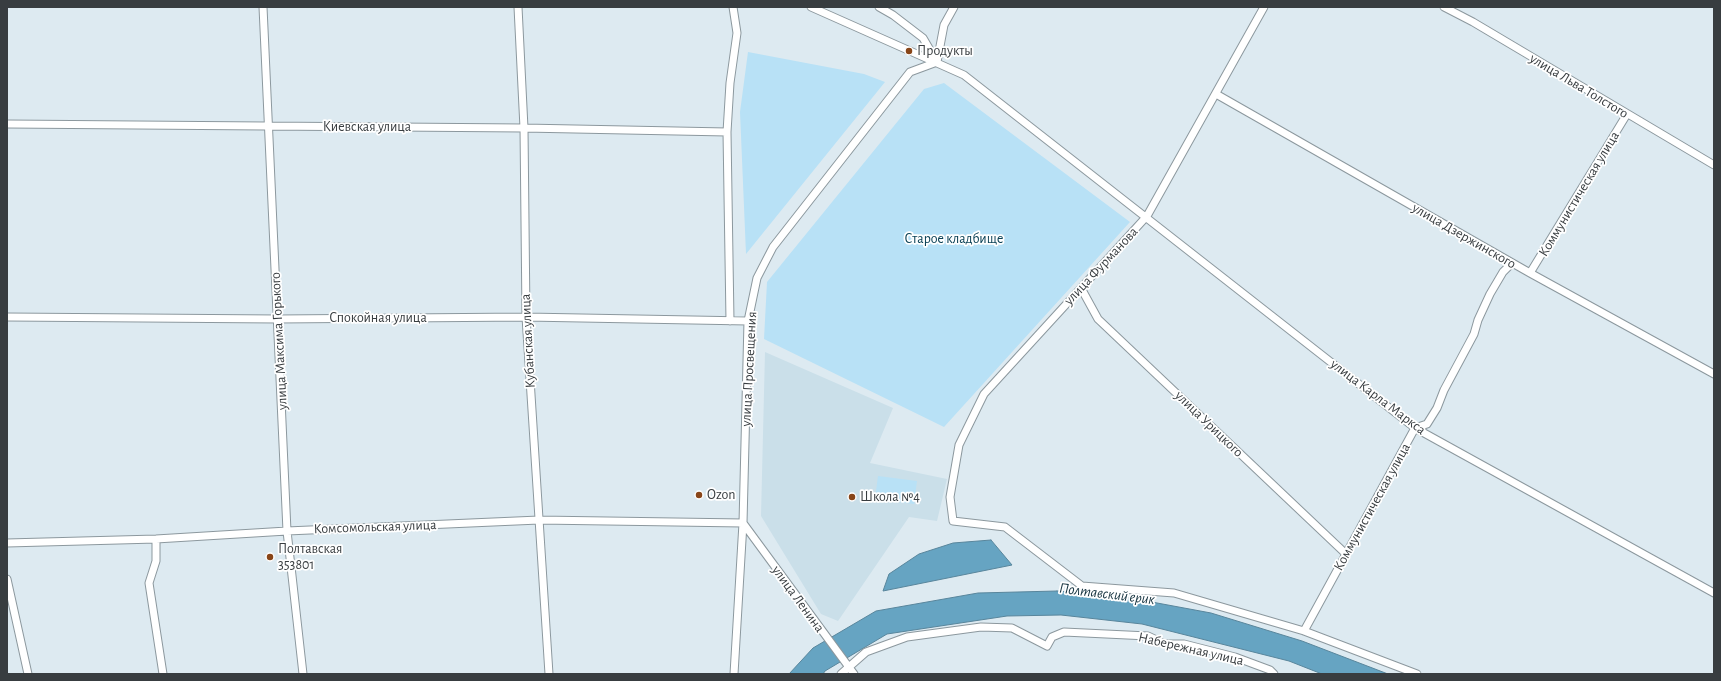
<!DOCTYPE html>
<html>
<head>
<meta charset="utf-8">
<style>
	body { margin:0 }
	#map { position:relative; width:1721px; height:681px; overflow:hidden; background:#ddeaf1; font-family:"Alegreya Sans",sans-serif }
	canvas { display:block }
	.frame { position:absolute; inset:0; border:8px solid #383d40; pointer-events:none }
</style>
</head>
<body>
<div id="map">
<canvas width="1721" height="681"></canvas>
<div class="frame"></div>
</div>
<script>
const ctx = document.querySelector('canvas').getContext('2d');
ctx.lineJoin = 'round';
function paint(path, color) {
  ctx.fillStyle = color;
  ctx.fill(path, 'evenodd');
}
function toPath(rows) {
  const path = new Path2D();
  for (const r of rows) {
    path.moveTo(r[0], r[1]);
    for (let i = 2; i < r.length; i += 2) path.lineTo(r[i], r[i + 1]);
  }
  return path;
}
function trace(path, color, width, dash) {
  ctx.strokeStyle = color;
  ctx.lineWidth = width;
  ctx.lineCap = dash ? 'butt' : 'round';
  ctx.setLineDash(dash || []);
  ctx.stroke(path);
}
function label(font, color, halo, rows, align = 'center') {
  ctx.font = font + ' "Alegreya Sans",sans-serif';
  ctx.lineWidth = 3.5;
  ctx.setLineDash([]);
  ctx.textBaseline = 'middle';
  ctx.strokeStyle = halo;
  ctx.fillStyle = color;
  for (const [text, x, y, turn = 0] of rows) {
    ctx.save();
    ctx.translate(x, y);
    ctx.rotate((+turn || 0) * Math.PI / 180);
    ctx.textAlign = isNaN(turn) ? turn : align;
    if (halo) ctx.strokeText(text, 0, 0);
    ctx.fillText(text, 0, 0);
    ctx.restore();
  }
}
paint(toPath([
	[765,352,893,408,870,463,947,479,937,521,909,517,838,621,821,614,761,516]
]), '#cadfe9');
paint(toPath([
	[748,52,864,74,885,82,746,254,740,112],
	[944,83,1130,222,944,427,764,339,767,282,924,89],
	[878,476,917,481,914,504,875,499]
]), '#b8e1f6');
const water = toPath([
	[991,540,1012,565,883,591,889,574,919,554,953,543,991,540],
	[1057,591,1114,595,1211,613,1302,641,1388,674,1322,674,1289,661,1142,624,1061,615,1007,616,887,634,825,671,823,674,789,674,813,648,876,611,978,593,1057,591]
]);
paint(water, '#66a4c2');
trace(water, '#58859b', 1);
const street = toPath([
	[263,7,287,531,303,674],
	[518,7,524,128,526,317,549,674],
	[811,7,964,75,1415,428,1714,593],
	[879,7,893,15,923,38,937,62],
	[1264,7,1147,216,984,394,959,445,950,497,953,521,1005,527,1082,586,1174,593,1304,631,1417,674],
	[1444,7,1473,22,1714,165],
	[937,62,944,25,954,7],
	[1216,94,1530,273,1714,374],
	[7,124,524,128,727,132],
	[1530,273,1627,114],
	[1081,288,1098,319,1346,554],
	[7,317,278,319,526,317,748,321],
	[730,321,727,132,730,83,737,33,733,7],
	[156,539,156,561,149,583,163,674],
	[7,543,156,539,287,531,539,520,743,523,854,674],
	[7,579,28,674],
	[1304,631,1415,428,1427,424,1437,408,1444,390,1474,334,1478,320,1490,294,1503,272,1512,263],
	[734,674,743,523,748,321,757,278,773,247,910,72,937,62],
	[841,674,866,652,907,637,981,627,1012,628,1047,646,1052,637,1064,632,1148,636,1165,644,1184,644,1235,657,1270,670,1274,674]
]);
trace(street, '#8c989e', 9);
trace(street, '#fff', 7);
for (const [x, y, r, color] of [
	[909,51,4,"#884518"],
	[699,495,4,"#884518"],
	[852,497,4,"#884518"],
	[270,557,4,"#884518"]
]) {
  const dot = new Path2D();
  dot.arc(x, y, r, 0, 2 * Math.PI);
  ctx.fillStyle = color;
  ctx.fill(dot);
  trace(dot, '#fff', 1.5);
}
label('14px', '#383d40', '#fff', [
	["Продукты",917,51],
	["Ozon",707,495],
	["Школа №4",860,497],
	["Полтавская",278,549],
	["353801",278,565]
], 'left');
label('14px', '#383d40', '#fff', [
	["улица Льва Толстого",1579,86,31],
	["Киевская улица",367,127],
	["Коммунистическая улица",1579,194,-59],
	["улица Дзержинского",1464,236,30],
	["улица Фурманова",1101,266,-47],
	["Спокойная улица",378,318],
	["улица Максима Горького",279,341,-93],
	["Кубанская улица",528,341,-93],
	["улица Просвещения",749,369,-87],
	["улица Карла Маркса",1378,397,37],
	["улица Урицкого",1209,424,44],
	["Коммунистическая улица",1372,507,-61],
	["Комсомольская улица",375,527,-2],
	["улица Ленина",798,599,54],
	["Набережная улица",1191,649,13]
]);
label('14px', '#094055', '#fff', [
	["Старое кладбище",954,239]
]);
label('italic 15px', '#13313e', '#fff', [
	["Полтавский ерик",1107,594,7]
]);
</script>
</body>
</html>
